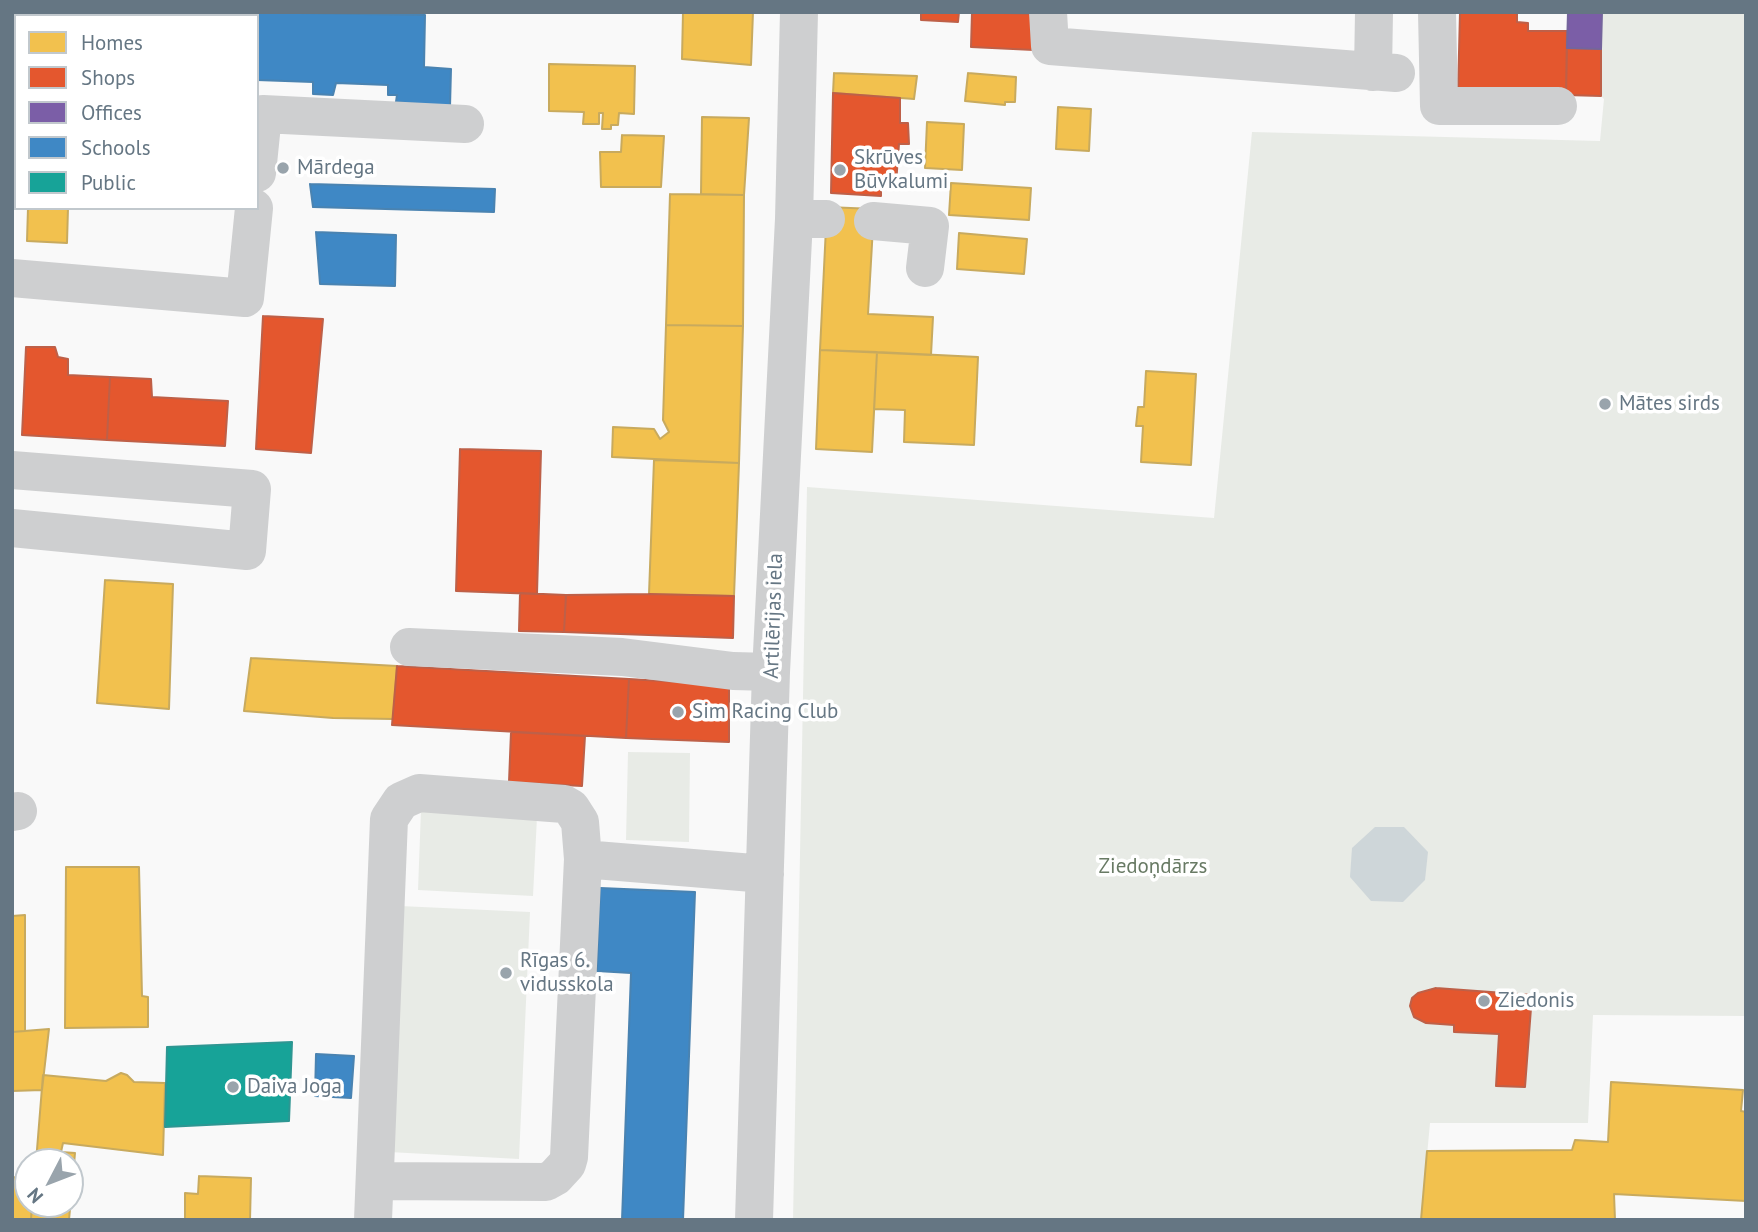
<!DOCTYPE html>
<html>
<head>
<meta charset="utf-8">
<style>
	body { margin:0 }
	#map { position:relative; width:1758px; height:1232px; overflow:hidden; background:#f9f9f9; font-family:"PT Sans",sans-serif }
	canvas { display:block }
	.frame { position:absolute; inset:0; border:14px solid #657683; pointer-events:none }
	.legend { position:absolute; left:14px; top:14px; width:245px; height:196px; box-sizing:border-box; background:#fff; border:2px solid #c1c8cd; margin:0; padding:9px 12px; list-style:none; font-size:21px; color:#657683 }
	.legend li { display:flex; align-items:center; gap:14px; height:35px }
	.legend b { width:35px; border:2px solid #c1c8cd }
	.north { position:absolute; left:14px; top:1148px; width:70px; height:70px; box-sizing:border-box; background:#fff; border:2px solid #c1c8cd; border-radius:50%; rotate:228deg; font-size:19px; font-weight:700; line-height:28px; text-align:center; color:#657683 }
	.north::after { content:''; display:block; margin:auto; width:24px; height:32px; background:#99a4ac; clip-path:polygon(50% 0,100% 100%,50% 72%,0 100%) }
</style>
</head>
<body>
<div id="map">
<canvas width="1758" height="1232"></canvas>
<div class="frame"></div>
<ul class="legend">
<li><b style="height:19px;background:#f2c14e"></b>Homes</li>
<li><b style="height:19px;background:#e4572e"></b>Shops</li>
<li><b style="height:19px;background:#7b5ea7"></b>Offices</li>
<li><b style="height:19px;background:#3f88c5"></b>Schools</li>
<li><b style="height:19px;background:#17a398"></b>Public</li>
</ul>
<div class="north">N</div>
</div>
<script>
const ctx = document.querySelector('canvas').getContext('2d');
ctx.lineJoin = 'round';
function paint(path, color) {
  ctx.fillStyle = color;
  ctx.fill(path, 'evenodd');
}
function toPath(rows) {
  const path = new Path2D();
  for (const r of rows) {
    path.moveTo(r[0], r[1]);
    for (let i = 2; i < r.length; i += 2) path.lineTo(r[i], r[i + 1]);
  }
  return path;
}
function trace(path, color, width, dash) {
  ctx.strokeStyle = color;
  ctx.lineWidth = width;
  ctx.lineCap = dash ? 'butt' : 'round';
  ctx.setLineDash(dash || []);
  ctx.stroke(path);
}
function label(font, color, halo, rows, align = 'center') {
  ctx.font = font + ' "PT Sans",sans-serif';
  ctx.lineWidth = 7;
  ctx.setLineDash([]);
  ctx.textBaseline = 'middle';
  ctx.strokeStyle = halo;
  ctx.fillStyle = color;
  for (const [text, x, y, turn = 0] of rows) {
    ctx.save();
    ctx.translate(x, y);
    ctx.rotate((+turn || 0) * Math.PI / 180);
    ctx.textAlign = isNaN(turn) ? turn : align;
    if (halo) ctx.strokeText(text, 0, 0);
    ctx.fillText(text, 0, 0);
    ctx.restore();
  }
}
paint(toPath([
	[1602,12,1746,12,1746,1016,1593,1015,1588,1123,1430,1123,1421,1220,793,1220,807,487,1214,518,1252,132,1600,141,1604,99,1601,96],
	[628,752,690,753,689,842,626,840],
	[421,810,537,817,533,896,418,890],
	[400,906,530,912,519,1159,389,1152]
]), '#e8ebe6');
paint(toPath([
	[1375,827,1404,827,1428,852,1425,880,1403,902,1371,901,1350,877,1352,848]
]), '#ced6d9');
const homes = toPath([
	[683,12,753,12,751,65,682,59,683,12],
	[549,64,635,66,634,114,619,113,618,125,611,125,611,129,602,129,603,113,599,113,599,124,583,124,584,112,549,111,549,64],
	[834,73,917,76,914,99,833,93,834,73],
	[968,73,1016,77,1015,102,1005,102,1005,105,965,101,968,73],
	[1058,107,1091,109,1089,151,1056,149,1058,107],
	[702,117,749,118,744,195,701,194,702,117],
	[927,122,964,124,962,170,925,168,927,122],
	[622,135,664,136,661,187,601,187,600,152,621,152,622,135],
	[951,183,1031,188,1029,220,949,215,951,183],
	[670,194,744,195,743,326,666,325,670,194],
	[827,207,874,209,868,314,933,317,931,355,820,350,827,207],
	[28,208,68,208,67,243,27,241,28,208],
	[959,233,1027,239,1024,274,957,269,959,233],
	[666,325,743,326,739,463,612,457,613,427,654,429,660,439,669,432,663,420,666,325],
	[820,350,877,352,872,452,816,449,820,350],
	[877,352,978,357,974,445,904,442,905,410,874,409,877,352],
	[1146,371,1196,374,1191,465,1141,462,1143,426,1136,426,1138,407,1144,407,1146,371],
	[654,460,739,463,734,596,649,594,654,460],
	[105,580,173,584,169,709,97,703,105,580],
	[251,658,397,666,393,719,333,718,244,711,251,658],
	[66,867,139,867,142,996,148,997,148,1027,65,1028,66,867],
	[25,915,25,1031,12,1032,12,916,25,915],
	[49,1029,42,1090,12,1091,12,1032,49,1029],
	[121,1073,127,1075,134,1082,165,1083,163,1155,63,1143,61,1152,75,1153,69,1220,31,1220,32,1204,70,1204,70,1162,36,1162,43,1075,106,1081,121,1073],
	[1611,1082,1743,1090,1741,1111,1746,1112,1746,1201,1614,1194,1615,1220,1421,1220,1427,1151,1572,1150,1575,1140,1608,1142,1611,1082],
	[199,1176,251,1178,250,1220,185,1220,185,1193,198,1194,199,1176],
	[12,1177,28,1179,28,1204,32,1204,31,1220,12,1220,12,1177]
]);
paint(homes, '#f2c14e');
trace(homes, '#c8aa5e', 2);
const shops = toPath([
	[921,12,959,12,958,22,921,20,921,12],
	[972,12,1035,14,1034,50,971,47,972,12],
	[1460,12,1517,12,1517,22,1528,23,1528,31,1567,31,1566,95,1458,93,1460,12],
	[1567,48,1601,49,1601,96,1566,95,1567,48],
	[833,93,900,98,900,123,908,123,909,144,899,144,896,184,881,185,881,196,831,193,833,93],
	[263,316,323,319,311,453,256,449,263,316],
	[26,347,55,347,58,357,68,359,68,375,110,377,107,440,22,435,26,347],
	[110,377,151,379,152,397,228,401,225,446,107,440,110,377],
	[460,449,541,451,537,594,456,591,460,449],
	[520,593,566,595,564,632,519,631,520,593],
	[649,594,734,596,733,638,564,632,566,595,649,594],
	[397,666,629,679,626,738,392,725,397,666],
	[629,679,729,685,729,742,626,738,629,679],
	[511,732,585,736,582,786,509,782,511,732],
	[1436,988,1532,995,1525,1087,1496,1086,1499,1034,1454,1032,1454,1025,1426,1023,1414,1017,1410,1006,1412,998,1418,993,1436,988]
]);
paint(shops, '#e4572e');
trace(shops, '#be6048', 2);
const offices = toPath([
	[1568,12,1602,12,1601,49,1567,48,1568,12]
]);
paint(offices, '#7b5ea7');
trace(offices, '#74659c', 2);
const schools = toPath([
	[237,12,425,15,424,67,451,69,450,107,396,102,397,95,388,95,388,85,336,83,333,95,313,94,313,82,257,80,257,16,237,16,237,12],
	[310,184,495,189,494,212,313,207,310,184],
	[316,232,396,235,395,286,320,284,316,232],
	[600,888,695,892,683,1220,622,1220,631,973,597,971,600,888],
	[316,1054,354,1056,351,1098,315,1096,316,1054]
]);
paint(schools, '#3f88c5');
trace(schools, '#4a83b1', 2);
const public = toPath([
	[292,1042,289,1121,165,1127,167,1047,292,1042]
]);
paint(public, '#17a398');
trace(public, '#2e9692', 2);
trace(toPath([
	[1048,12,1050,46,1396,73],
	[1437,12,1439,106,1558,106],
	[1373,72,1374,12],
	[257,173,263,114,465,124],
	[794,219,826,219],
	[873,221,930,226,925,268],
	[12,278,245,298,254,208],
	[12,470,252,489,247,551,12,528],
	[409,647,622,657,733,671,771,672],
	[12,812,18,811],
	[583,859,765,874],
	[373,1220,389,819,401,801,419,793,564,804,571,808,580,822,583,859,569,1157,567,1164,555,1177,546,1182,375,1181],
	[754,1220,771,672,794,219,799,12]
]), '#cecfd0', 38);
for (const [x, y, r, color] of [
	[283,168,7,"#99a4ac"],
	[840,170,7,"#99a4ac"],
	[1605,404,7,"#99a4ac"],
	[678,712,7,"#99a4ac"],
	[506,973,7,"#99a4ac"],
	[1484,1001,7,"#99a4ac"],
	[233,1087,7,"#99a4ac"]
]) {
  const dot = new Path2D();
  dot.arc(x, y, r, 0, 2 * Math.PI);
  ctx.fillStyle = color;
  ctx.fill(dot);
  trace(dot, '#fff', 2.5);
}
label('21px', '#657683', '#fff', [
	["Skrūves",854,158],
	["Būvkalumi",854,182],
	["Mārdega",297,168],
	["Mātes sirds",1619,404],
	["Sim Racing Club",692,712],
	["Rīgas 6.",520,961],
	["vidusskola",520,985],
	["Ziedonis",1498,1001],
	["Daiva Joga",247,1087]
], 'left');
label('21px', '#657683', '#fff', [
	["Artilērijas iela",774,616,-88]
]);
label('21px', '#687a64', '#fff', [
	["Ziedoņdārzs",1153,867]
]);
</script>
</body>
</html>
